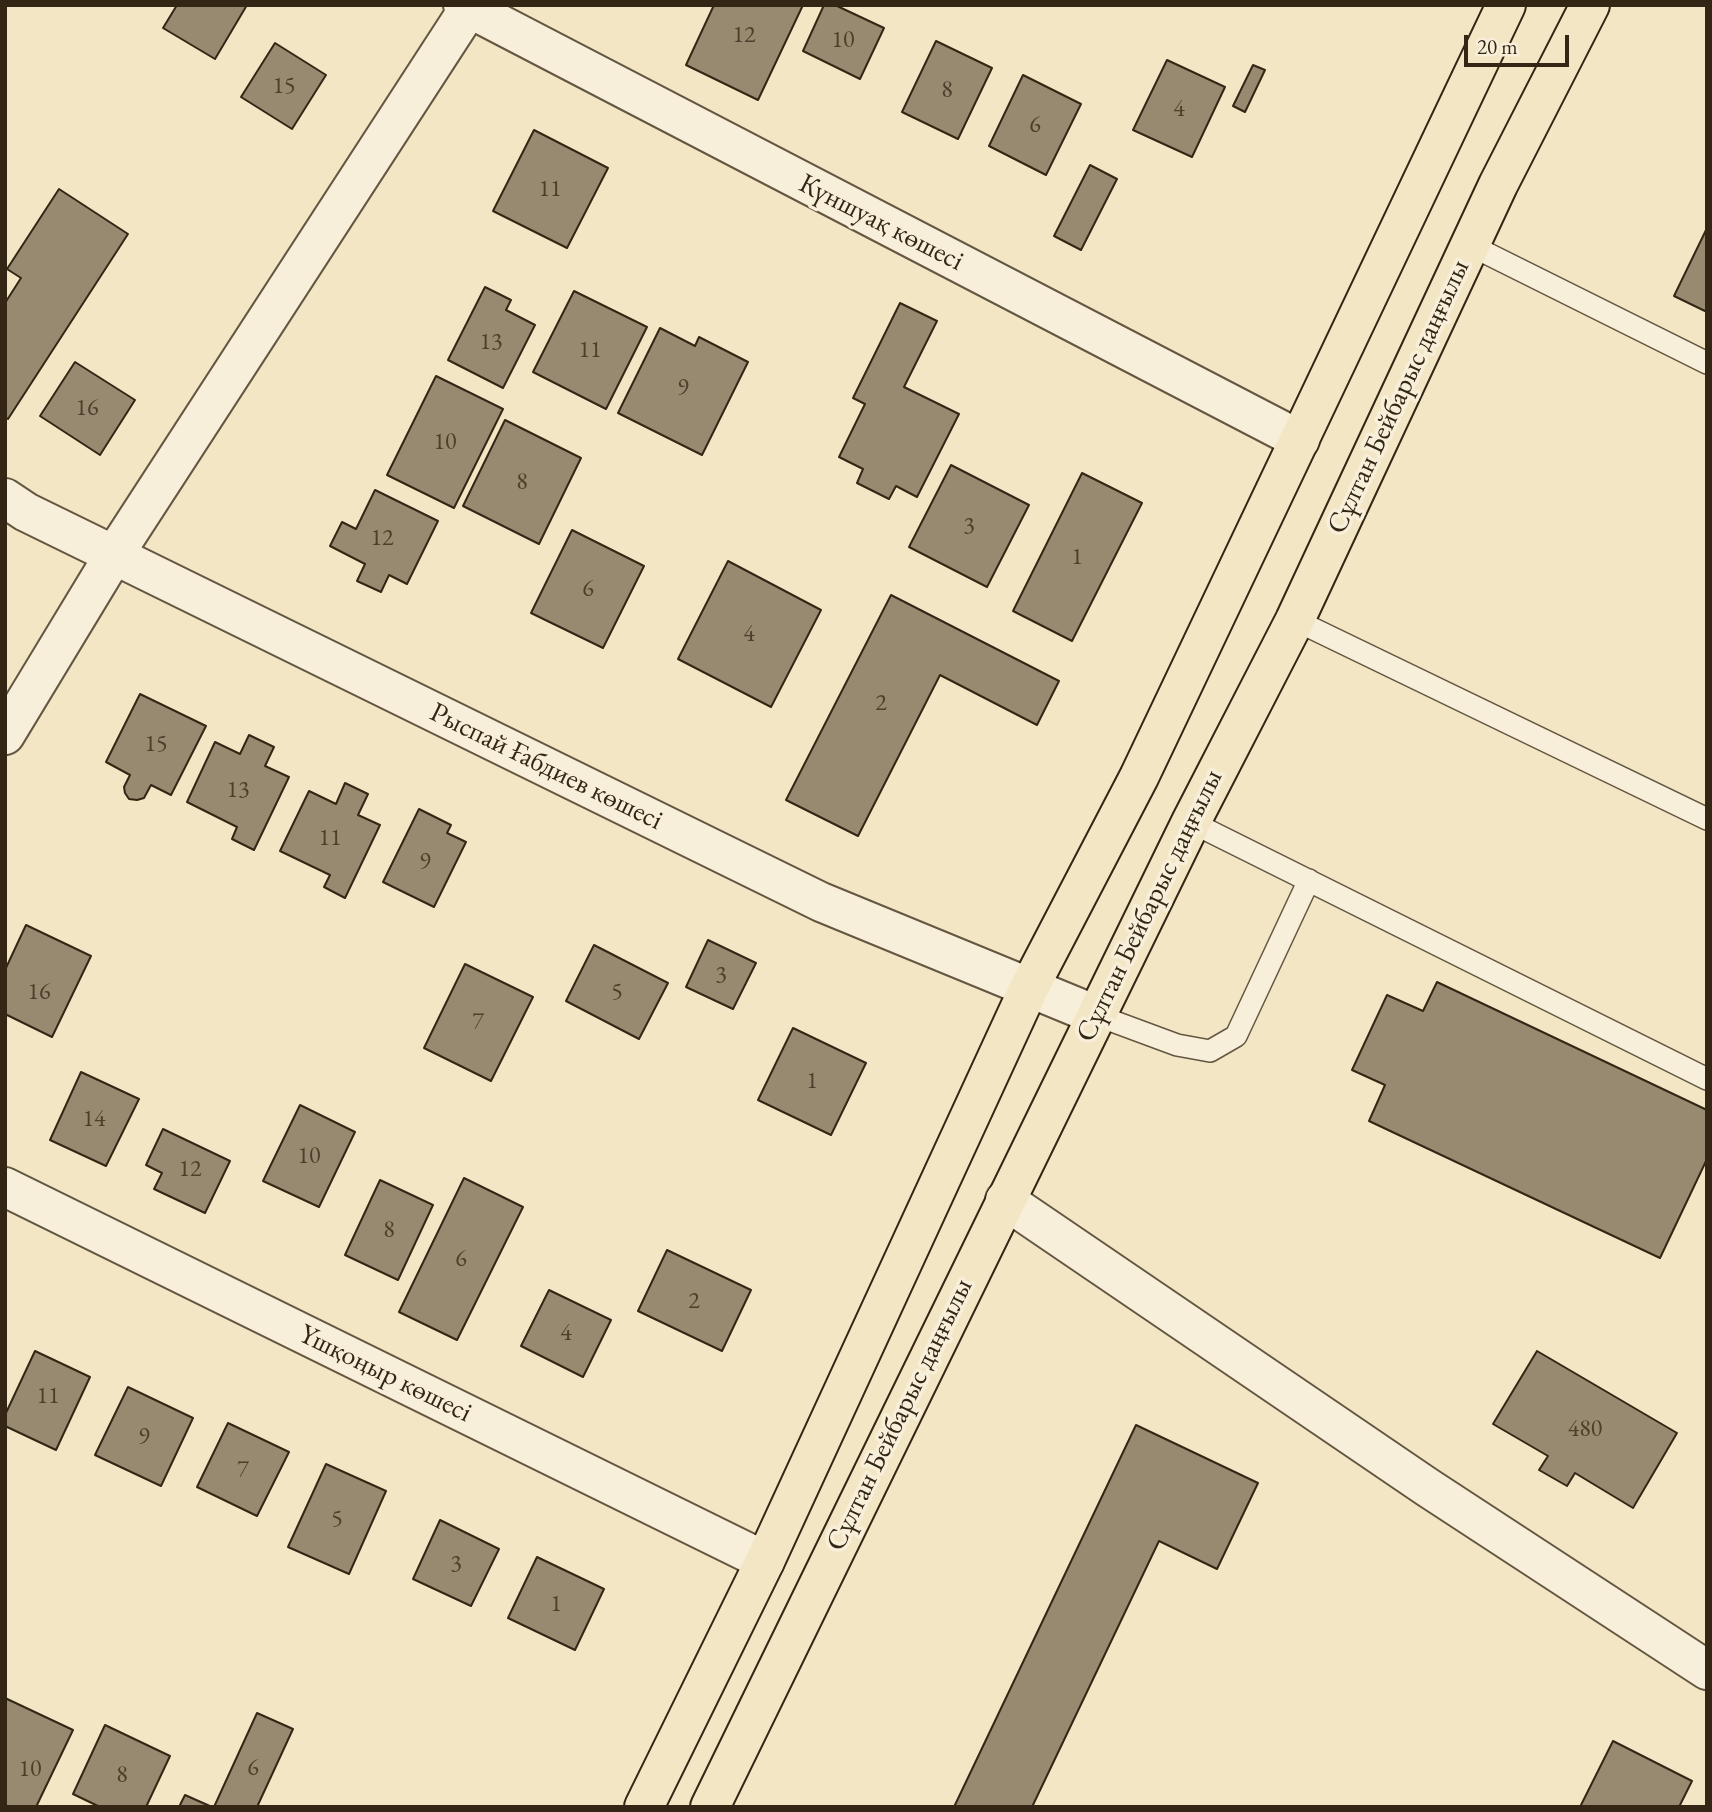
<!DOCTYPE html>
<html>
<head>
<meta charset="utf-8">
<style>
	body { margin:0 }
	#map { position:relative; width:1712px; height:1812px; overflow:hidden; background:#f3e6c5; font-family:"EB Garamond",serif }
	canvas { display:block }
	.frame { position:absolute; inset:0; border:7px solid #342615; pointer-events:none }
	.scale { position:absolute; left:1464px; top:35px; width:105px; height:32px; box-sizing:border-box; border:4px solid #342615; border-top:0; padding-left:9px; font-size:21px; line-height:24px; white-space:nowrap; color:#342615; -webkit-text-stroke:5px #f7efd9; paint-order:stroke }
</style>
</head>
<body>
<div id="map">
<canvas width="1712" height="1812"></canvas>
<div class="frame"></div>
<div class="scale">20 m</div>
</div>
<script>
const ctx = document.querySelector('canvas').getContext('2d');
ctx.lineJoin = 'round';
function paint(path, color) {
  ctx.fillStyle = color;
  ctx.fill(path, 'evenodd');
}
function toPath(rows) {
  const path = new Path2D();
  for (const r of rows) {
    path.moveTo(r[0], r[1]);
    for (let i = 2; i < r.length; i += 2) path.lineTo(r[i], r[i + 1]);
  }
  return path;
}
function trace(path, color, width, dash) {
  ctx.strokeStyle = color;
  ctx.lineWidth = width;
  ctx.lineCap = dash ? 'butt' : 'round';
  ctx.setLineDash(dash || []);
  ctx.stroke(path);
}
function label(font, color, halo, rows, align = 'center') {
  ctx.font = font + ' "EB Garamond",serif';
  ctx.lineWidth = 7;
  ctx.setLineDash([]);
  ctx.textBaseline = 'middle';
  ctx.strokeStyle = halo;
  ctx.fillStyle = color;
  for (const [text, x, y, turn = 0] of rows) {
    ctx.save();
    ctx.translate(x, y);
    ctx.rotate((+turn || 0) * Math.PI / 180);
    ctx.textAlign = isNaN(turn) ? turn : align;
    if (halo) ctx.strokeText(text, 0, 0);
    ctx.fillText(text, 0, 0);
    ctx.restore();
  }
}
const building = toPath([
	[177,5,247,5,215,59,163,28,177,5],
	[714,5,803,5,758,100,686,65,714,5],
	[824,5,835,5,884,28,860,79,803,51,824,5],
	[936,41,992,68,958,139,902,112,936,41],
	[275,43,326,75,292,129,241,97,275,43],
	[1167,60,1225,87,1192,157,1133,130,1167,60],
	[1253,65,1265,70,1245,112,1233,106,1253,65],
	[1023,75,1081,104,1046,175,989,146,1023,75],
	[534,130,608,168,567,248,493,211,534,130],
	[1090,165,1117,179,1081,250,1054,236,1090,165],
	[59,189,128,234,8,419,5,417,5,303,21,278,7,269,59,189],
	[1707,228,1707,312,1674,296,1707,228],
	[485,287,511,300,506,310,535,325,503,388,448,360,485,287],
	[574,291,647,327,606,409,533,372,574,291],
	[900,303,937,321,904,387,959,414,917,497,896,486,889,499,857,483,863,469,839,457,865,404,853,398,900,303],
	[660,328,695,346,699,337,748,362,702,455,618,413,660,328],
	[75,362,135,400,100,455,40,416,75,362],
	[436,376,503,409,454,508,387,475,436,376],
	[505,420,581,458,539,544,463,506,505,420],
	[951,465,1029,505,987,587,909,547,951,465],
	[1082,473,1142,503,1072,641,1013,611,1082,473],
	[375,490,438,521,407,584,389,575,381,592,357,581,365,564,330,546,342,522,356,529,375,490],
	[572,530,644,566,603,648,531,613,572,530],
	[728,561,821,610,771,707,678,659,728,561],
	[891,595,1059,681,1037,725,940,675,858,836,786,800,891,595],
	[140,694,206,726,171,795,151,785,144,798,137,800,129,799,125,793,124,787,130,775,106,762,140,694],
	[249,735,274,747,265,766,289,777,254,850,232,839,237,827,187,802,215,742,240,754,249,735],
	[345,783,368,794,358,815,380,825,345,898,324,887,330,875,280,851,309,791,336,804,345,783],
	[419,809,451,825,447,833,466,842,434,907,383,882,419,809],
	[26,925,91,956,52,1037,5,1014,5,970,26,925],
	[708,940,756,963,733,1009,686,987,708,940],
	[594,945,668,983,639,1039,566,1001,594,945],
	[465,964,533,997,491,1081,424,1048,465,964],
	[1437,982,1707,1110,1707,1159,1660,1258,1369,1121,1385,1085,1352,1070,1387,995,1423,1011,1437,982],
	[793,1028,866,1063,831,1135,758,1100,793,1028],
	[81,1072,139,1099,106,1166,50,1140,81,1072],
	[300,1105,355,1132,319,1207,263,1181,300,1105],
	[163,1129,230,1161,205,1213,154,1189,162,1173,146,1165,163,1129],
	[464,1178,523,1207,457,1340,399,1312,464,1178],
	[380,1180,433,1205,398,1280,345,1255,380,1180],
	[667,1250,751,1290,722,1351,638,1311,667,1250],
	[549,1290,611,1320,583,1377,521,1346,549,1290],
	[35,1351,90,1377,56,1450,5,1426,5,1415,35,1351],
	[1537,1351,1677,1433,1633,1508,1575,1473,1567,1486,1539,1470,1548,1456,1493,1424,1537,1351],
	[128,1387,193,1418,161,1486,95,1455,128,1387],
	[228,1423,289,1452,257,1516,197,1487,228,1423],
	[1136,1425,1258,1483,1217,1569,1159,1541,1032,1807,954,1807,1136,1425],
	[326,1464,386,1491,349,1574,288,1547,326,1464],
	[440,1520,499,1549,471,1606,413,1579,440,1520],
	[537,1557,604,1589,575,1650,508,1618,537,1557],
	[5,1698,73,1730,36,1807,5,1807,5,1698],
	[257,1713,293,1729,257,1807,214,1807,257,1713],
	[105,1725,170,1756,146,1807,100,1807,73,1794,105,1725],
	[1613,1741,1692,1781,1679,1807,1580,1807,1613,1741],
	[185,1795,212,1807,179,1807,185,1795]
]);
paint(building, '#978a71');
trace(building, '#342615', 2);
const service = toPath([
	[1470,245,1707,363],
	[1295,620,1707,819],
	[1191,822,1707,1079],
	[1096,1015,1177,1045,1210,1051,1236,1036,1309,880]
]);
const minor = toPath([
	[463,5,1300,440],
	[5,735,114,555,471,5],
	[5,1187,765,1561],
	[1005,1200,1427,1487,1707,1670]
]);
const tertiary = toPath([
	[5,498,26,512,114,555,821,902,1096,1015]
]);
const primary = toPath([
	[644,1807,765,1561,1029,988,1139,777,1506,5],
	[710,1807,1191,822,1295,620,1498,185,1590,5]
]);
trace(service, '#645641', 24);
trace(minor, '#645641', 42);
trace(tertiary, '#645641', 42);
trace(primary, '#342615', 42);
trace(service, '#f7efd9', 21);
trace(minor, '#f7efd9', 38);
trace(tertiary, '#f7efd9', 38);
trace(primary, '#f3e6c5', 38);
label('24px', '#4d3f2c', null, [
	["12",744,35],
	["10",843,40],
	["15",284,86],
	["8",947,90],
	["4",1179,109],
	["6",1035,125],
	["11",550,189],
	["13",491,342],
	["11",590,350],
	["9",683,388],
	["16",87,408],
	["10",445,442],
	["8",522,482],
	["3",969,526],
	["12",382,538],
	["1",1077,557],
	["6",588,589],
	["4",749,634],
	["2",881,703],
	["15",156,744],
	["13",238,790],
	["11",330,838],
	["9",425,862],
	["3",721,975],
	["16",39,992],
	["5",617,992],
	["7",478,1022],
	["1",812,1081],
	["14",94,1119],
	["10",309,1156],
	["12",190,1169],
	["8",389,1230],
	["6",461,1259],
	["2",694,1301],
	["4",566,1333],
	["11",48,1396],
	["480",1585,1429],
	["9",144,1437],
	["7",243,1470],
	["5",337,1519],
	["3",456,1564],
	["1",556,1604],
	["6",253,1768],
	["10",30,1769],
	["8",122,1775]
]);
label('28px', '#342615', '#f7efd9', [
	["Күншуақ көшесі",881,223,27],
	["Сұлтан Бейбарыс даңғылы",1399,397,-65],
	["Рыспай Ғабдиев көшесі",546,767,26],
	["Сұлтан Бейбарыс даңғылы",1150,906,-64],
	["Үшқоңыр көшесі",385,1374,26],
	["Сұлтан Бейбарыс даңғылы",900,1415,-64]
]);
</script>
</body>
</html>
